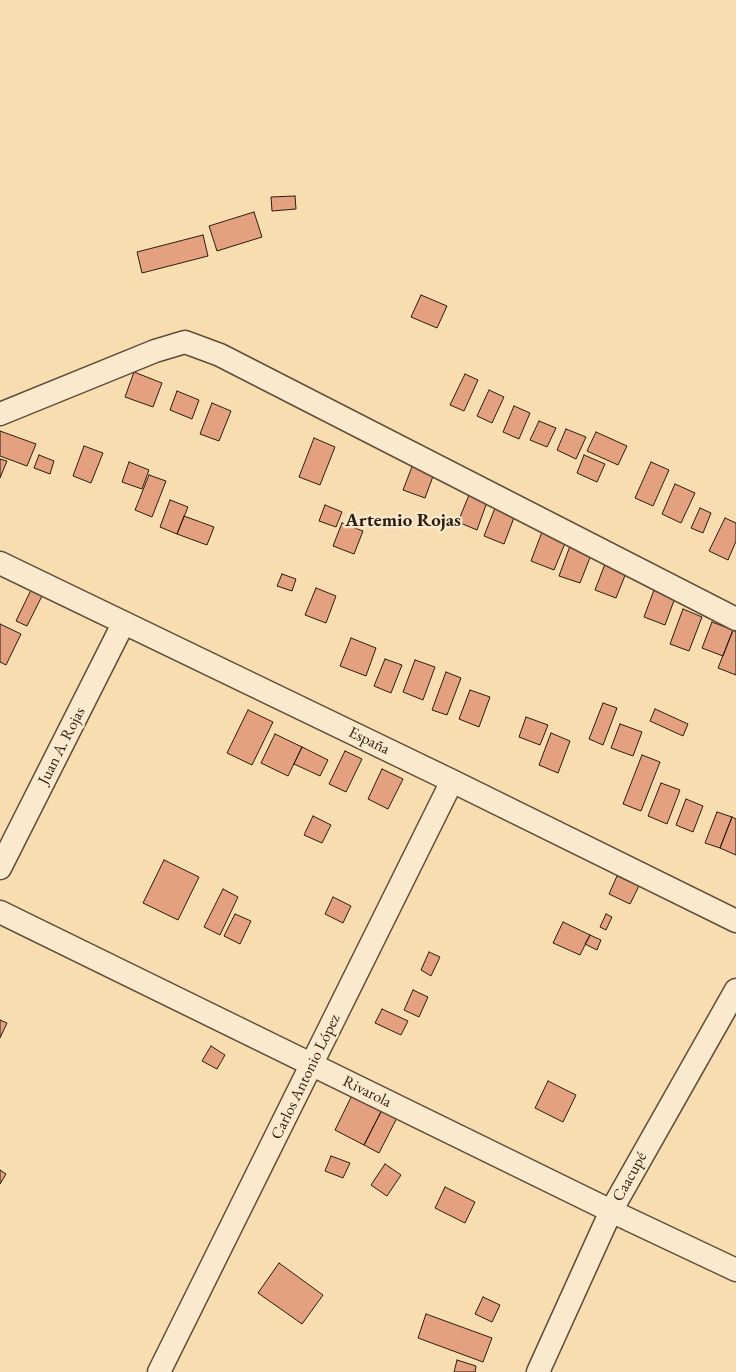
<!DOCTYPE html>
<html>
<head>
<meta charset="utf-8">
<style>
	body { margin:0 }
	canvas { display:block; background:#f8ddb0 }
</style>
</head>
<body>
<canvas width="736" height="1372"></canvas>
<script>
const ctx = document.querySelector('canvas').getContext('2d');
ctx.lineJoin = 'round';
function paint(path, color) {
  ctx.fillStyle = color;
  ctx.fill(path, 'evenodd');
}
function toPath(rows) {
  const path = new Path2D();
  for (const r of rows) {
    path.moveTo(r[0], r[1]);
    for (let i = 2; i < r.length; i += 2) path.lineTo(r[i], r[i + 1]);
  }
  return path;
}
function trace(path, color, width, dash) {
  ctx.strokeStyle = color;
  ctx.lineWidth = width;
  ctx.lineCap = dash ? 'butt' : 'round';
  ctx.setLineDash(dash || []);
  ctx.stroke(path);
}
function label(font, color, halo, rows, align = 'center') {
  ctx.font = font + ' "EB Garamond",serif';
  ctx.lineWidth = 4.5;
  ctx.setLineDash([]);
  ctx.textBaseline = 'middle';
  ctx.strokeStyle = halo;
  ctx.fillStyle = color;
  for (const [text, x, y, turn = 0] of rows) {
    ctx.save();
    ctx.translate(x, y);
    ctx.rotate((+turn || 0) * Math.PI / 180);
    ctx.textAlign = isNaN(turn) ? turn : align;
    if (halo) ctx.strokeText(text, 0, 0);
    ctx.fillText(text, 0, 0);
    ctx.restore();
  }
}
const building = toPath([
	[295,196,296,209,272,211,271,197,295,196],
	[254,212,262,237,217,251,209,226,254,212],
	[203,235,208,256,142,273,137,252,203,235],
	[421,295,447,306,437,328,411,317,421,295],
	[134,372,162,383,153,407,125,397,134,372],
	[465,374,478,380,464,411,450,405,465,374],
	[489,390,504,397,492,423,477,416,489,390],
	[177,391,199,400,192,419,170,410,177,391],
	[212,403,231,411,219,441,200,434,212,403],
	[514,406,530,413,519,439,503,432,514,406],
	[539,421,556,428,547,447,530,440,539,421],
	[566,429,586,437,576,459,557,450,566,429],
	[0,431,36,444,27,466,0,456,0,431],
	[596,432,627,446,618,465,587,451,596,432],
	[314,438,335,447,320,485,299,477,314,438],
	[84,446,103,453,91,483,73,476,84,446],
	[39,455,54,461,50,474,34,468,39,455],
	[584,455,605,464,597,482,577,473,584,455],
	[0,459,7,461,0,478,0,459],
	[415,459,436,468,425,498,403,490,415,459],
	[129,462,149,470,142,489,122,482,129,462],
	[651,462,669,470,653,506,635,498,651,462],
	[149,475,166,481,152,517,135,510,149,475],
	[675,484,695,493,681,523,662,514,675,484],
	[469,495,487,502,477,530,458,522,469,495],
	[170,500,188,507,177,534,160,527,170,500],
	[325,505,342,512,336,527,319,521,325,505],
	[495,508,515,515,504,544,484,536,495,508],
	[700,508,711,513,703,533,691,528,700,508],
	[184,516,214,527,207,545,177,534,184,516],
	[725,518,736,523,736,541,728,560,709,551,725,518],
	[342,523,363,531,354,554,333,546,342,523],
	[542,532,566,541,554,570,531,561,542,532],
	[570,546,591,555,580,583,559,576,570,546],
	[605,564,626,573,616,598,595,590,605,564],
	[282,574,296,579,292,591,277,586,282,574],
	[316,588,336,596,326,623,305,615,316,588],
	[31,590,42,596,27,626,16,621,31,590],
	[654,590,675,598,665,625,644,617,654,590],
	[683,609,702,617,689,651,670,644,683,609],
	[712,622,733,630,723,656,702,648,712,622],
	[0,624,21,634,6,665,0,662,0,624],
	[733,630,736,632,736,675,718,668,733,630],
	[351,638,376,648,366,676,340,666,351,638],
	[385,659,402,665,391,693,374,686,385,659],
	[415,660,435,667,423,700,403,692,415,660],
	[446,672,461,678,447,715,432,710,446,672],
	[470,690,490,697,479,727,459,719,470,690],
	[603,703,617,708,603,745,589,739,603,703],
	[655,709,688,724,683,736,650,721,655,709],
	[248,710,273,722,252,765,227,753,248,710],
	[526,717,548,725,540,745,519,737,526,717],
	[620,724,642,732,633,756,611,748,620,724],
	[551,733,570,741,558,773,539,765,551,733],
	[275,734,302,747,288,776,261,763,275,734],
	[302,747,328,760,320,776,294,764,302,747],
	[345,751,362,759,346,792,329,784,345,751],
	[642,755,660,762,641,811,623,804,642,755],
	[382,769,403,779,388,809,368,799,382,769],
	[661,783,680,790,667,824,648,816,661,783],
	[686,799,703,806,693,832,676,825,686,799],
	[717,812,732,817,720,848,705,843,717,812],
	[313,816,331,825,322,843,304,835,313,816],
	[732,817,736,819,736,855,720,848,732,817],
	[164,860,199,877,178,920,143,903,164,860],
	[617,876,639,886,630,904,609,894,617,876],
	[223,889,238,897,220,935,204,927,223,889],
	[333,897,351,906,343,923,325,914,333,897],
	[235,914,251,921,240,944,224,936,235,914],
	[606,914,612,917,606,930,600,927,606,914],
	[563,922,590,935,580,955,553,943,563,922],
	[590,935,601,940,597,950,585,944,590,935],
	[429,952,440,957,431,976,421,970,429,952],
	[413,990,428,997,419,1017,404,1010,413,990],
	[382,1009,408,1021,401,1035,375,1023,382,1009],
	[0,1020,7,1023,0,1038,0,1020],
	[211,1046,225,1055,217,1069,202,1061,211,1046],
	[548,1081,576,1095,563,1122,535,1108,548,1081],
	[356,1087,386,1102,364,1145,335,1130,356,1087],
	[386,1102,401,1110,379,1153,364,1145,386,1102],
	[331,1156,350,1163,343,1178,325,1171,331,1156],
	[385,1164,401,1175,387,1196,371,1185,385,1164],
	[0,1170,6,1174,0,1184,0,1170],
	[445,1187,475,1202,465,1223,435,1208,445,1187],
	[279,1263,323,1295,302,1324,258,1293,279,1263],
	[483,1297,500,1305,492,1322,475,1314,483,1297],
	[426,1314,492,1338,483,1362,418,1338,426,1314],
	[457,1360,476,1366,475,1372,454,1372,457,1360]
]);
paint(building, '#e3a180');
trace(building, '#2b1d10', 1);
const minor = toPath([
	[0,414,155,351,185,342,220,355,736,619],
	[0,563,452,781,736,921],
	[0,868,123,624],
	[0,912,611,1211,736,1270],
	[159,1372,452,781],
	[538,1372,611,1211,736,990]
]);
trace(minor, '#5e4d38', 25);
trace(minor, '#fae9cc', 22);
label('16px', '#2b1d10', '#fae9cc', [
	["España",369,741,26],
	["Juan A. Rojas",62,746,-63],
	["Carlos Antonio López",306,1077,-64],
	["Rivarola",367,1092,26],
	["Caacupé",630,1177,-61]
]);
label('bold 19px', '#2b1d10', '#fae9cc', [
	["Artemio Rojas",403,521]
]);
</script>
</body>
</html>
